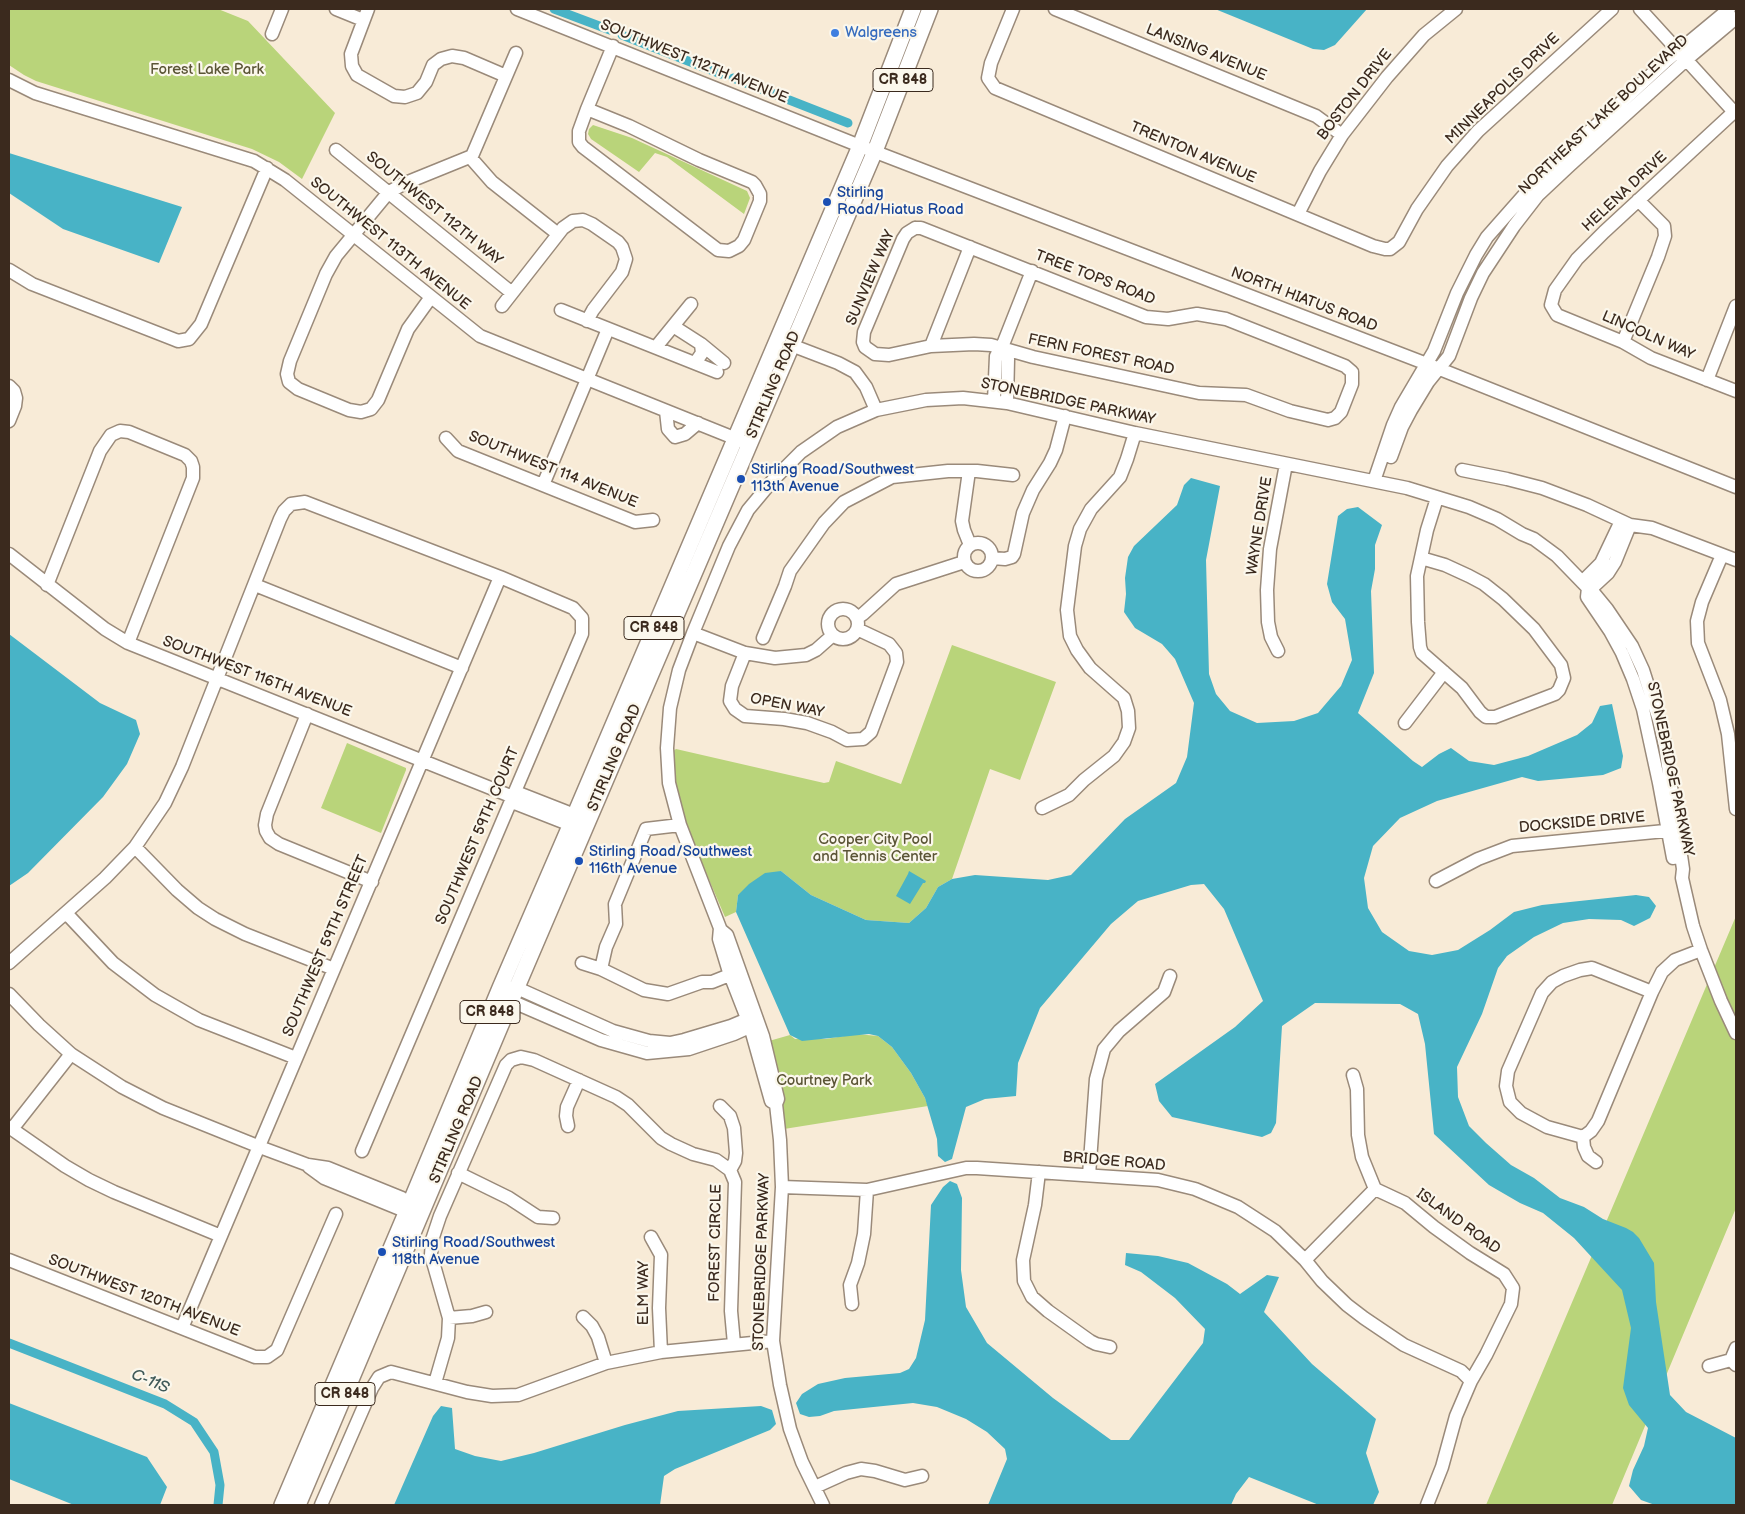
<!DOCTYPE html>
<html>
<head>
<meta charset="utf-8">
<style>
	body { margin:0 }
	#map { position:relative; width:1745px; height:1514px; overflow:hidden; background:#f8ebd7; font-family:"Balsamiq Sans",sans-serif }
	canvas { display:block }
	.frame { position:absolute; inset:0; border:10px solid #3b2a1e; pointer-events:none }
</style>
</head>
<body>
<div id="map">
<canvas width="1745" height="1514"></canvas>
<div class="frame"></div>
</div>
<script>
const ctx = document.querySelector('canvas').getContext('2d');
ctx.lineJoin = 'round';
function paint(path, color) {
  ctx.fillStyle = color;
  ctx.fill(path, 'evenodd');
}
function toPath(rows) {
  const path = new Path2D();
  for (const r of rows) {
    if (r.length === 3) {
      path.moveTo(r[0] + r[2], r[1]);
      path.arc(r[0], r[1], r[2], 0, 2 * Math.PI);
      continue;
    }
    path.moveTo(r[0], r[1]);
    for (let i = 2; i < r.length; i += 2) path.lineTo(r[i], r[i + 1]);
  }
  return path;
}
function trace(path, color, width, dash) {
  ctx.strokeStyle = color;
  ctx.lineWidth = width;
  ctx.lineCap = dash ? 'butt' : 'round';
  ctx.setLineDash(dash || []);
  ctx.stroke(path);
}
function label(font, color, halo, rows, align = 'center') {
  ctx.font = font + ' "Balsamiq Sans",sans-serif';
  ctx.lineWidth = 4.5;
  ctx.setLineDash([]);
  ctx.textBaseline = 'middle';
  ctx.strokeStyle = halo;
  ctx.fillStyle = color;
  for (const [text, x, y, turn = 0] of rows) {
    ctx.save();
    ctx.translate(x, y);
    ctx.rotate((+turn || 0) * Math.PI / 180);
    ctx.textAlign = isNaN(turn) ? turn : align;
    if (halo) ctx.strokeText(text, 0, 0);
    ctx.fillText(text, 0, 0);
    ctx.restore();
  }
}
paint(toPath([
	[9,9,218,9,248,21,335,113,302,179,279,162,252,149,36,81,24,75,9,65],
	[593,125,632,138,747,191,750,198,744,214,667,157,655,153,639,172,591,139,588,134,589,129],
	[952,645,1056,682,1020,780,990,769,952,879,938,887,926,908,909,923,866,920,811,895,781,871,738,895,736,912,725,917,683,819,674,785,672,752,676,749,824,783,829,782,836,761,901,784],
	[347,743,406,768,406,770,381,833,321,808],
	[1736,916,1736,1208,1612,1505,1486,1505],
	[856,1034,878,1036,892,1047,911,1073,925,1098,928,1106,784,1129,769,1041,790,1035,795,1039,826,1039]
]), '#b9d47a');
paint(toPath([
	[1215,9,1367,9,1335,45,1324,50,1313,49],
	[9,153,182,207,159,263,63,229,9,193],
	[1191,478,1220,486,1206,560,1209,674,1216,694,1230,711,1257,723,1294,721,1318,713,1341,686,1352,660,1345,619,1332,602,1327,584,1338,516,1347,509,1358,507,1382,525,1375,545,1375,569,1371,591,1374,673,1358,713,1413,761,1422,767,1439,754,1451,748,1469,761,1494,765,1528,756,1577,735,1592,723,1600,706,1612,704,1623,756,1621,768,1603,775,1538,781,1522,777,1437,801,1400,818,1373,846,1364,878,1368,908,1382,932,1409,951,1432,955,1458,950,1490,930,1514,912,1542,905,1636,895,1649,897,1656,906,1650,918,1634,926,1621,920,1589,919,1563,923,1534,937,1507,956,1498,968,1482,1014,1457,1067,1458,1097,1469,1126,1486,1143,1511,1165,1534,1178,1560,1198,1584,1207,1603,1219,1626,1228,1633,1232,1639,1238,1654,1263,1656,1302,1670,1395,1686,1412,1736,1438,1736,1505,1655,1505,1641,1500,1629,1486,1633,1470,1644,1446,1648,1428,1629,1405,1623,1388,1631,1328,1622,1290,1574,1238,1543,1213,1520,1203,1489,1185,1434,1134,1425,1044,1418,1014,1400,1004,1315,1003,1282,1026,1276,1123,1271,1133,1262,1137,1172,1117,1159,1101,1155,1084,1235,1027,1263,1001,1224,909,1204,884,1191,885,1138,901,1111,924,1040,1008,1018,1063,1016,1096,985,1099,966,1107,952,1159,945,1162,938,1156,937,1139,925,1098,911,1073,892,1047,878,1036,869,1034,802,1041,790,1035,736,912,738,895,749,884,765,873,781,871,811,895,866,920,909,923,926,908,938,887,952,879,975,875,1048,880,1071,875,1125,819,1176,783,1187,757,1194,703,1175,659,1162,644,1135,628,1124,612,1126,594,1125,578,1128,557,1134,546,1177,505,1184,485],
	[9,634,100,703,136,720,140,734,127,764,103,797,28,873,9,886],
	[909,871,926,881,925,883,923,883,910,904,896,896,908,874],
	[950,1181,957,1184,962,1198,961,1270,966,1307,987,1343,1053,1398,1111,1440,1129,1440,1203,1343,1205,1329,1175,1298,1141,1272,1125,1265,1126,1253,1158,1256,1188,1263,1227,1284,1240,1294,1267,1275,1279,1277,1264,1312,1312,1364,1376,1419,1366,1453,1379,1492,1373,1505,1319,1505,1249,1477,1236,1494,1231,1505,988,1505,1007,1459,1005,1449,987,1432,966,1419,937,1407,913,1403,834,1411,820,1416,809,1417,800,1414,796,1403,802,1394,818,1384,845,1378,900,1373,909,1369,916,1358,925,1320,931,1205,943,1187],
	[9,1403,147,1457,167,1487,160,1505,74,1505,9,1479],
	[441,1406,452,1408,455,1449,475,1456,501,1461,534,1453,625,1425,678,1411,761,1406,772,1410,776,1424,770,1430,675,1469,664,1476,660,1505,394,1505,433,1416]
]), '#48b3c6');
trace(toPath([
	[554,9,610,30],
	[622,35,721,74],
	[733,78,848,123],
	[9,1343,165,1404,194,1422,214,1452,220,1485,218,1505]
]), '#48b3c6', 9);
const minor = toPath([
	[336,9,363,20],
	[368,9,351,54,352,66,357,75,394,96,405,97,417,93,426,82,433,65,441,59,452,56,464,58,506,76],
	[517,9,860,146,1427,364,1736,487],
	[1013,9,991,63,988,78,995,88,1373,246,1385,249,1390,249,1399,242,1417,209,1447,166,1478,131,1612,9],
	[1055,9,1316,116,1342,135],
	[1640,9,1734,112],
	[272,34,282,9],
	[9,80,35,93,254,161,285,180,480,336,749,444],
	[587,109,629,126,699,160,752,182,755,185,760,194,760,201,744,240,739,246,729,251,718,250,583,147,579,142,579,131,587,109,613,46],
	[1736,110,1604,232,1577,259,1555,290,1551,305,1557,315,1623,342,1651,358,1736,391],
	[336,150,512,293],
	[470,157,492,182,558,234],
	[1298,214,1320,171,1342,135,1387,77,1424,35,1456,9],
	[915,228,921,228,1146,317,1168,319,1197,314,1226,319,1345,366,1352,372,1352,384,1341,412,1335,418,1328,420,1290,411,1246,395,1199,393,1033,357,991,345,974,344,931,346,889,355,875,354,865,347,863,342,864,332,903,239,907,233,915,228],
	[9,270,32,284,173,339,178,341,189,339,201,324,267,168],
	[431,297,408,329,378,400,371,409,361,412,349,410,298,389,289,382,287,374,290,361,326,274,336,256,388,193,403,184,472,156,516,53],
	[502,306,563,228,573,221,583,220,592,224,618,242,622,247,626,259,622,272,593,310,587,321],
	[561,310,717,372],
	[673,326,701,344,702,353,695,363],
	[1623,342,1658,257,1665,236,1664,226,1638,200],
	[701,344,724,363],
	[791,345,838,363,855,372,866,387,876,410],
	[931,346,970,247],
	[656,347,691,304],
	[1002,347,1008,359,1007,403],
	[1707,380,1736,306],
	[9,386,14,391,16,398,15,406,9,421],
	[994,401,996,356,1002,347,1032,271],
	[666,411,668,429,675,437,685,434,698,423],
	[446,438,458,451,635,522,653,520],
	[1391,457,1402,427,1411,410,1428,382,1449,356,1471,298,1483,273,1514,226,1538,195,1570,165,1686,60,1736,18],
	[1462,470,1507,479,1542,488,1587,505,1630,525,1652,528,1736,560],
	[969,471,962,521,964,530,970,545],
	[1374,481,1393,425,1401,407,1434,351,1457,293,1476,255,1487,237,1540,177,1665,62,1729,9],
	[543,485,608,329],
	[978,557,14],
	[9,554,105,629,128,643,513,797,517,804,563,822,573,819],
	[1722,555,1702,602,1697,621,1698,643,1720,700,1728,734,1736,809],
	[992,558,1005,559,1012,557,1014,554,1023,513,1033,490,1050,463,1056,450,1065,416],
	[1421,558,1445,565,1469,576,1484,584,1503,599,1534,629,1561,665,1564,678,1559,690,1555,694,1495,717,1486,717,1480,712,1462,688,1422,653,1420,647,1418,622,1417,576,1427,530,1437,498],
	[1582,582,1601,563,1621,521],
	[47,585,100,451,111,435,120,431,129,432,185,455,191,461,193,467,193,478,128,643],
	[255,585,462,668],
	[1588,588,1587,597,1610,631,1622,653,1633,679,1643,709,1659,783,1673,858],
	[1588,588,1595,585,1608,573,1615,562,1630,525],
	[843,624,15],
	[857,618,863,614,896,584,964,562],
	[693,633,745,653,775,658,806,655,816,650,833,635],
	[763,638,785,586,790,571,824,523,844,502,892,477,948,471,977,471,1013,475],
	[1278,651,1271,637,1268,622,1267,590,1270,549,1286,464],
	[745,653,732,686,730,701,735,709,745,716,784,719,807,723,832,732,847,740,863,739,871,732,897,662,896,653,889,644,857,629],
	[307,714,267,814,265,825,266,831,270,838,279,844,372,882],
	[1405,723,1444,672],
	[513,797,521,794,567,812,573,819,578,821],
	[1042,808,1069,795,1084,780,1114,756,1124,742,1129,728,1128,711,1124,698,1090,668,1077,650,1070,636,1067,610,1075,546,1080,529,1091,509,1120,477,1127,459,1135,433],
	[135,847,177,890,198,908,215,919,245,934,334,969],
	[1436,881,1478,859,1512,846,1675,830],
	[66,913,113,963,155,995,199,1020,296,1058],
	[721,930,727,935,763,1036,778,1099,776,1104,780,1140,782,1187,773,1341,780,1385,790,1429,802,1462,823,1505],
	[9,963,105,878,135,847,165,803,182,767,280,519,284,511,291,504,305,502,500,577,573,608,582,618,582,634,362,1151],
	[582,963,601,969,644,990,668,994,702,982,712,982,727,976,729,972,735,970],
	[601,969,606,947,616,924,615,904,646,829,680,825],
	[507,988,517,988,613,1031,649,1041,670,1043,684,1040,731,1026,750,1018],
	[505,993,511,1001,601,1040,647,1053,689,1049,734,1034,756,1024],
	[9,994,39,1025,71,1054,122,1087,163,1108,265,1149,308,1165,328,1168,402,1198,409,1206,416,1209],
	[1353,1075,1357,1089,1358,1135,1362,1157,1375,1189],
	[776,1104,771,1101,750,1026,729,972,719,939,720,928,680,825,669,783,667,748,670,708,679,670,693,633,729,546,748,510,773,480,801,452,837,427,876,410,926,400,963,398,1007,403,1135,433,1407,488,1469,507,1497,519,1522,534,1534,539,1557,556,1588,588,1593,592,1607,609,1632,646,1643,670,1659,720,1665,745,1683,869,1682,878,1693,926,1701,950,1721,1001,1736,1033],
	[720,1106,730,1116,734,1128,736,1153,735,1161,730,1170],
	[568,1126,566,1116,567,1107,579,1080],
	[9,1127,65,1166,89,1180,114,1192,221,1236],
	[12,1129,71,1054],
	[1583,1137,1547,1127,1521,1113,1510,1102,1506,1086,1508,1071,1542,993,1552,982,1563,976,1580,970,1592,968,1652,992],
	[1583,1137,1591,1131,1598,1121,1652,992,1662,972,1675,960,1701,950],
	[1583,1137,1584,1147,1588,1156,1596,1162],
	[309,1167,324,1178,400,1209,409,1206],
	[1039,1172,1035,1205,1023,1260,1024,1281,1032,1297,1048,1311,1090,1341,1096,1344,1110,1347],
	[458,1173,509,1198,538,1217,553,1218],
	[1089,1175,1096,1079,1104,1049,1119,1031,1164,992,1170,976],
	[782,1187,867,1190,966,1168,977,1168,1158,1180,1195,1189,1238,1207,1275,1231,1305,1260,1322,1281,1347,1305,1364,1318,1404,1345,1461,1371,1471,1381],
	[1375,1189,1405,1203,1434,1227,1470,1253,1504,1274,1513,1288,1511,1304,1486,1355,1471,1381,1456,1416,1442,1467,1427,1505],
	[651,1237,661,1255,659,1308,661,1352],
	[9,1260,255,1357,267,1357,277,1350,336,1214],
	[1305,1260,1375,1189],
	[852,1304,850,1285,858,1263,864,1234,867,1190],
	[583,1317,592,1326,598,1337,606,1363],
	[449,1318,472,1316,486,1312],
	[182,1328,500,577],
	[1731,1360,1736,1348],
	[1709,1366,1731,1360,1736,1365],
	[435,1383,448,1338,449,1318,431,1255,432,1240,440,1216,506,1065,511,1060,521,1057,534,1060,616,1097,628,1105,661,1138,671,1144,693,1154,716,1160,730,1170,735,1182,731,1311,734,1344],
	[815,1487,846,1473,861,1469,875,1471,905,1480,922,1476],
	[321,1505,372,1388,379,1377,391,1372,467,1392,492,1396,518,1395,606,1363,661,1352,773,1341]
]);
const major = toPath([
	[282,1505,409,1206,500,988,573,819,860,146,913,9],
	[298,1505,511,1001,875,151,930,9]
]);
trace(minor, '#9a8a7a', 15);
trace(major, '#9a8a7a', 18);
trace(minor, '#fff', 12);
trace(major, '#fff', 15);
for (const [x, y, r, color] of [
	[835,33,5,"#3f7fe0"],
	[827,202,5,"#1a4fb4"],
	[741,479,5,"#1a4fb4"],
	[579,861,5,"#1a4fb4"],
	[382,1252,5,"#1a4fb4"]
]) {
  const dot = new Path2D();
  dot.arc(x, y, r, 0, 2 * Math.PI);
  ctx.fillStyle = color;
  ctx.fill(dot);
  trace(dot, '#fbf7ec', 2);
}
for (const [x, y, w] of [
	[903,80,60],
	[654,628,60],
	[490,1012,60],
	[345,1394,60]
]) {
  const box = new Path2D();
  box.roundRect(x - w / 2, y - 11.5, w, 23, 4);
  ctx.fillStyle = '#fbf7ec';
  ctx.fill(box);
  trace(box, '#3b2a1e', 1);
}
label('bold 14px', '#3b2a1e', null, [
	["CR 848",903,80],
	["CR 848",654,628],
	["CR 848",490,1012],
	["CR 848",345,1394]
]);
label('15px', '#366cbe', '#fbf7ec', [
	["Walgreens",845,33]
], 'left');
label('15px', '#3b2a1e', '#fbf7ec', [
	["LANSING AVENUE",1206,53,22],
	["SOUTHWEST 112TH AVENUE",694,62,22],
	["MINNEAPOLIS DRIVE",1503,89,-44],
	["BOSTON DRIVE",1355,95,-52],
	["NORTHEAST LAKE BOULEVARD",1604,115,-43],
	["TRENTON AVENUE",1193,153,23],
	["HELENA DRIVE",1625,192,-43],
	["SOUTHWEST 112TH WAY",434,209,39],
	["SOUTHWEST 113TH AVENUE",390,244,39],
	["SUNVIEW WAY",871,278,-67],
	["TREE TOPS ROAD",1095,278,21],
	["NORTH HIATUS ROAD",1304,300,21],
	["LINCOLN WAY",1648,336,24],
	["FERN FOREST ROAD",1101,355,12],
	["STIRLING ROAD",774,385,-67],
	["STONEBRIDGE PARKWAY",1068,402,12],
	["SOUTHWEST 114 AVENUE",553,470,22],
	["WAYNE DRIVE",1260,526,-81],
	["SOUTHWEST 116TH AVENUE",257,677,21],
	["OPEN WAY",787,706,11],
	["STIRLING ROAD",615,758,-67],
	["STONEBRIDGE PARKWAY",1670,769,78],
	["DOCKSIDE DRIVE",1582,823,-5],
	["SOUTHWEST 59TH COURT",478,836,-67],
	["SOUTHWEST 59TH STREET",326,946,-67],
	["STIRLING ROAD",457,1130,-67],
	["BRIDGE ROAD",1114,1162,5],
	["ISLAND ROAD",1458,1222,36],
	["FOREST CIRCLE",716,1243,-89],
	["STONEBRIDGE PARKWAY",762,1262,-88],
	["ELM WAY",644,1293,-90],
	["SOUTHWEST 120TH AVENUE",144,1296,21]
]);
label('15px', '#5a5435', '#fbf7ec', [
	["Forest Lake Park",207,70],
	["Cooper City Pool",875,840],
	["and Tennis Center",875,857],
	["Courtney Park",824,1081]
]);
label('15px', '#164399', '#fbf7ec', [
	["Stirling",837,193],
	["Road/Hiatus Road",837,210],
	["Stirling Road/Southwest",751,470],
	["113th Avenue",751,487],
	["Stirling Road/Southwest",589,852],
	["116th Avenue",589,869],
	["Stirling Road/Southwest",392,1243],
	["118th Avenue",392,1260]
], 'left');
label('italic 16px', '#405a59', '#fbf7ec', [
	["C-11S",150,1382,23]
]);
</script>
</body>
</html>
